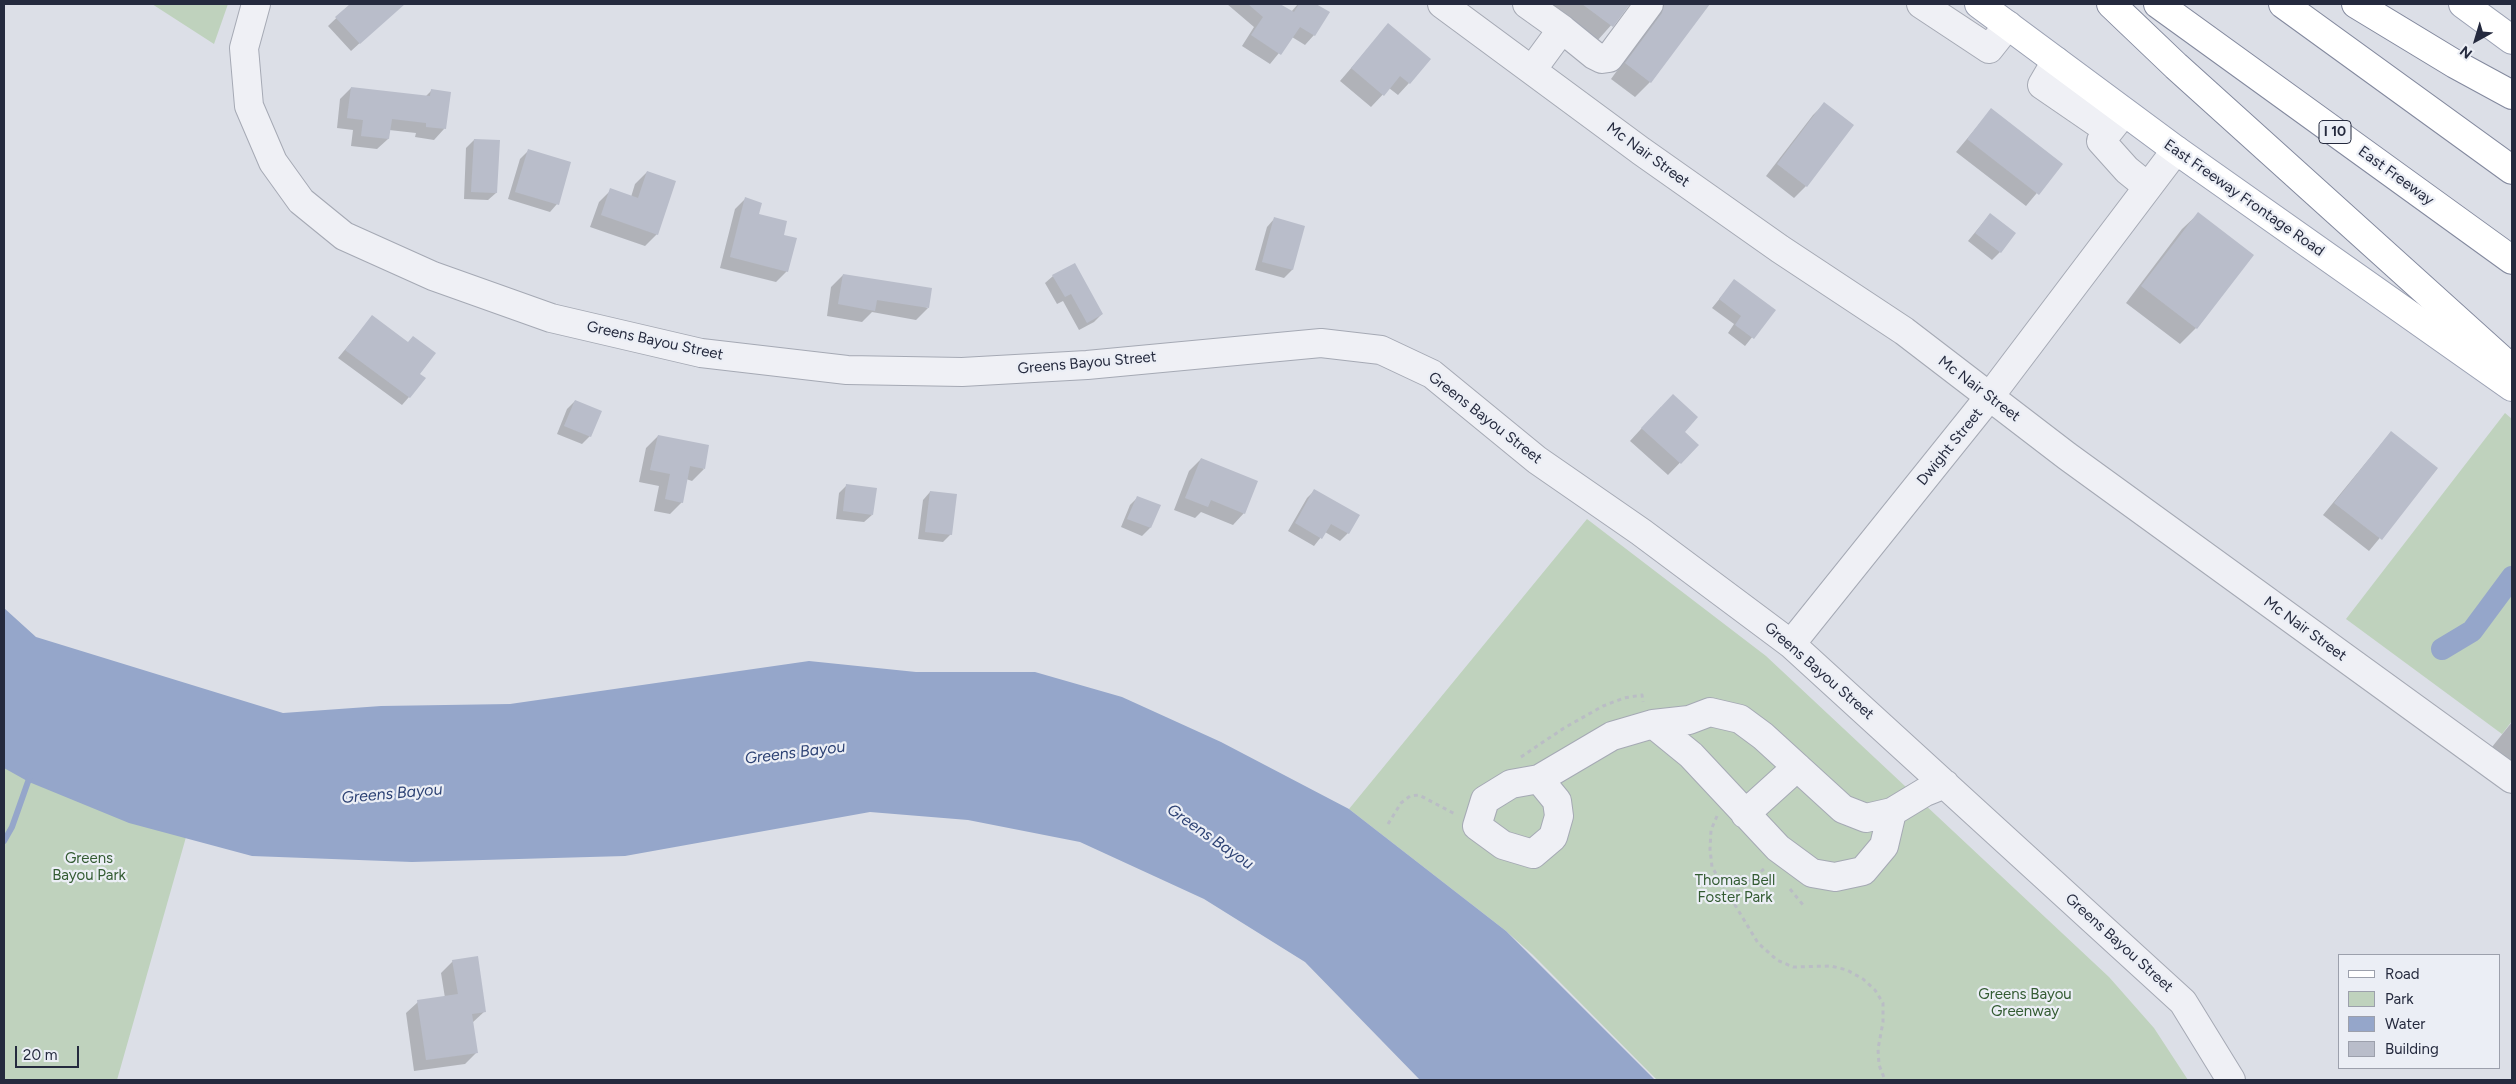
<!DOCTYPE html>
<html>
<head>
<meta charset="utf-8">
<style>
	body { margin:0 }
	#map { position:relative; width:2516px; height:1084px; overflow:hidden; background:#dcdfe7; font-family:Figtree,sans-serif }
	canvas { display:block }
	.frame { position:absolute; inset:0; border:5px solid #252a3e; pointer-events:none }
	.legend { position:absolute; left:2338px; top:954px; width:162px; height:115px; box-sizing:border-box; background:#ebeef5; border:1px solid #9ca0ac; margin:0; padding:6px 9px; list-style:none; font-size:15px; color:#252a3e }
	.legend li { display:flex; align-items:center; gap:10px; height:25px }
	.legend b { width:25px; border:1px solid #9ca0ac }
	.north { position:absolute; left:2451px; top:15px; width:50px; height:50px; -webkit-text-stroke:4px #ebeef5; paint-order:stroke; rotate:219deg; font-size:14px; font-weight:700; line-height:20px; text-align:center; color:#252a3e }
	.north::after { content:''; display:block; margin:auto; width:18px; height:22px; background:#252a3e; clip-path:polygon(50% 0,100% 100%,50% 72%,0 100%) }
	.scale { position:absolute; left:15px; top:1046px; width:64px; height:22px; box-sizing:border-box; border:2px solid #252a3e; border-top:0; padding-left:6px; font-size:15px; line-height:18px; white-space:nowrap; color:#252a3e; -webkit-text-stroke:4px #ebeef5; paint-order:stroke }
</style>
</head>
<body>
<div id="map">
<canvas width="2516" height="1084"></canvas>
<div class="frame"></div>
<ul class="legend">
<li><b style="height:6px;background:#fff"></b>Road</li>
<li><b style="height:14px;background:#bfd2bd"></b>Park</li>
<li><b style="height:14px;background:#95a6ca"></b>Water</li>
<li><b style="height:14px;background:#b9bdca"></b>Building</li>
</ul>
<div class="north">N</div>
<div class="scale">20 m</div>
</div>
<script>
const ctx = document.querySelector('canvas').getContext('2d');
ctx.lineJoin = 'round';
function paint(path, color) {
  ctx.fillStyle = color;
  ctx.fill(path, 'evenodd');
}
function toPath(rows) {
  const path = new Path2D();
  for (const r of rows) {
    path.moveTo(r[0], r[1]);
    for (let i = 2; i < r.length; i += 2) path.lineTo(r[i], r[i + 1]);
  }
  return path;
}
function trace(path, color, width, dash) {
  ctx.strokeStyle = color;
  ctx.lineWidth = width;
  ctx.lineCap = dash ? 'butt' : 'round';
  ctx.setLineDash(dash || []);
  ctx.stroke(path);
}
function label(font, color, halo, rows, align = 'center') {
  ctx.font = font + ' Figtree,sans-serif';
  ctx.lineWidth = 4.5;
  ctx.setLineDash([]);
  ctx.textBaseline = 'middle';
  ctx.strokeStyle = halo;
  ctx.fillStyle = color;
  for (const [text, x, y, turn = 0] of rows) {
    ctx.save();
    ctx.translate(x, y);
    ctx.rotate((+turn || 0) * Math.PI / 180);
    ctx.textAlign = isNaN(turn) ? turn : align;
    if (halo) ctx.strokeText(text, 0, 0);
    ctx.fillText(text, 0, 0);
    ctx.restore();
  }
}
paint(toPath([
	[152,4,228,4,214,44],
	[2505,413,2512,419,2512,721,2502,734,2346,619],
	[1587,519,1766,656,2109,977,2154,1028,2188,1080,1657,1080,1533,955,1506,931,1349,809],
	[4,736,192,816,117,1080,4,1080]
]), '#bfd2bd');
paint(toPath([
	[4,608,36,637,283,713,381,706,510,704,809,661,916,672,1035,672,1122,697,1221,742,1349,809,1506,931,1655,1080,1420,1080,1305,962,1204,899,1080,842,968,820,870,812,625,856,412,862,252,856,129,823,29,782,4,768]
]), '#95a6ca');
paint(toPath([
	[351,4,386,4,394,12,351,51,328,26],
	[1227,4,1278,4,1291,12,1298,4,1314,4,1328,13,1314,35,1305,45,1292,37,1270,64,1242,46,1254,27],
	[1548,4,1630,4,1597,41],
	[1637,4,1707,5,1650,82,1635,97,1611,79,1647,29],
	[1388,25,1409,83,1398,95,1389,88,1371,107,1340,81],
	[351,88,425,97,431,91,449,93,444,129,434,140,415,137,416,133,389,130,388,139,377,149,351,146,353,130,337,128,340,99],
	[1824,104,1806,186,1794,198,1766,176,1813,115],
	[1991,110,2061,164,2026,206,1956,152],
	[474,140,496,193,488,200,464,199,466,148],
	[528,151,557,204,550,212,508,199,520,159],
	[647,172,657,234,645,246,590,227,599,202,611,190,631,197,635,184],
	[746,198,757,215,782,236,787,271,776,282,720,268,735,209],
	[1990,214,2000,252,1992,260,1968,241],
	[2198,214,2252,255,2196,328,2180,344,2126,303,2182,229],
	[1274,219,1303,227,1292,270,1284,278,1255,270,1267,227],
	[843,275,928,308,916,320,872,312,862,322,827,316,831,287],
	[1053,276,1102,314,1094,322,1079,330,1063,301,1057,304,1045,283],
	[1734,281,1774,310,1745,346,1728,333,1734,324,1712,308],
	[372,317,418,374,409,397,402,405,338,358],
	[575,401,590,436,582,444,557,434,567,409],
	[1661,407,1697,445,1668,475,1630,441],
	[2391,432,2437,469,2369,551,2323,515],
	[658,436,704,469,692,481,686,479,682,502,670,514,654,511,659,486,639,482,646,448],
	[1201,459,1244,513,1233,525,1201,512,1195,518,1174,510,1189,471],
	[847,485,872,515,864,522,836,519,839,493],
	[1315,490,1348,533,1340,541,1325,532,1314,546,1288,531,1307,498],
	[930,492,951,534,943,542,918,539,923,500],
	[1138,497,1159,506,1150,528,1142,536,1121,527,1130,505],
	[2512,722,2512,762,2492,747],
	[453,961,485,1011,472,1023,477,1052,465,1064,414,1071,406,1013,418,1002,445,998,441,973]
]), '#0003');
trace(toPath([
	[4,841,12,827,30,776]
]), '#95a6ca', 6);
trace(toPath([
	[2442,649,2472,631,2512,577]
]), '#95a6ca', 22);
paint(toPath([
	[350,4,405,4,360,44,335,17],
	[1248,4,1280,4,1294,12,1299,4,1316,4,1330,12,1315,36,1300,27,1281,55,1251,35,1263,17],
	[1582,4,1630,4,1613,27],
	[1664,4,1710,4,1651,83,1625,63,1662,13],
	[1388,23,1431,59,1410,84,1400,76,1384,96,1351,68],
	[351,87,430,96,431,89,451,92,446,129,426,127,426,123,392,119,389,139,361,136,363,120,347,118],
	[1824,102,1854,125,1807,187,1777,164],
	[1991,108,2063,164,2039,195,1967,139],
	[474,139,500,140,497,193,471,192],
	[528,149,571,162,559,205,515,192],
	[647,171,676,181,658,235,601,215,610,188,638,198],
	[745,197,762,203,759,214,787,221,784,235,797,238,788,272,730,257],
	[2198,212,2254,255,2197,329,2141,286],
	[1990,213,2016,233,2001,253,1975,233],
	[1274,217,1305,226,1293,270,1262,262],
	[1075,263,1103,314,1087,323,1071,294,1065,297,1052,275],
	[843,274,932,288,929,308,877,300,875,311,838,304],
	[1734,279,1776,310,1754,339,1735,325,1741,316,1719,299],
	[372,315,408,342,413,336,436,353,420,374,426,378,410,398,345,350],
	[1673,394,1698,417,1685,432,1699,445,1681,464,1641,428],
	[575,400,602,411,591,437,564,426],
	[2391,431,2438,468,2382,540,2334,503],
	[658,435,709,445,705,469,690,466,683,503,665,499,670,474,650,470],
	[1201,458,1258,481,1245,514,1211,500,1208,507,1185,498],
	[846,484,877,488,873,515,843,511],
	[1314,489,1360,515,1349,534,1331,524,1322,539,1295,523],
	[930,491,957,494,952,535,925,532],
	[1137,496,1161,505,1151,528,1127,519],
	[478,956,486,1012,472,1014,478,1053,426,1060,417,1000,458,994,452,960]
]), '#b9bdca');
const minor = toPath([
	[256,4,244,48,249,106,273,162,301,201,344,236,433,276,551,318,701,353,847,370,962,372,1087,365,1321,343,1381,350,1432,374,1537,460,1641,532,1791,644,2183,1002,2231,1080],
	[1442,4,1641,151,1780,249,1904,331,2067,456,2512,779],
	[1527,4,1562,29,1532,70],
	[1921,4,1989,49,2008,25],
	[1562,29,1594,55,1602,59,1609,58,1649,4],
	[2056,61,2042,85,2109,131],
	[2117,121,2101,141,2127,170,2148,187],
	[1791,644,1990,396,2176,150],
	[1653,724,1691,755,1778,848,1812,873,1835,877,1863,871,1884,846,1892,812],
	[1539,779,1557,801,1559,816,1553,837,1533,854,1503,845,1477,826,1485,800,1511,784,1539,779,1612,736,1653,724,1689,720,1710,712,1740,719,1763,736,1843,809,1866,818,1892,812,1925,792,1945,784],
	[1745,814,1797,767]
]);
const major = toPath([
	[1979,4,2176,150,2512,387],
	[2463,4,2512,40]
]);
const highway = toPath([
	[2111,4,2176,66,2512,369],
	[2158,4,2512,260],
	[2283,4,2512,170],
	[2356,4,2455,64,2512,95]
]);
trace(minor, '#a5a9b4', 30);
trace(major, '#9ba1b3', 30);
trace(highway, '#83899e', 30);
trace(toPath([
	[1521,757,1564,728,1603,706,1624,698,1642,695,1643,702],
	[1717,816,1711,830,1710,849,1712,867,1758,943,1777,960,1793,967,1831,966,1847,970,1863,979,1875,990,1883,1003,1883,1022,1878,1049,1879,1065,1885,1080],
	[1388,824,1401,803,1410,796,1419,795,1455,814],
	[1790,889,1804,906],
	[1730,897,1764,869]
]), '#babdc5', 3, [4, 4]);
trace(minor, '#eff0f5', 28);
trace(major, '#fff', 28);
trace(highway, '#fff', 28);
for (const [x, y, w] of [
	[2335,132,32]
]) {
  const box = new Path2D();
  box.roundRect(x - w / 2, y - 11.5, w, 23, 4);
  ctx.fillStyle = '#ebeef5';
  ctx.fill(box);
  trace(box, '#252a3e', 1);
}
label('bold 14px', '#252a3e', null, [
	["I 10",2335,132]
]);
label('15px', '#252a3e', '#ebeef5', [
	["Mc Nair Street",1648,155,36],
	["East Freeway",2396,176,36],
	["East Freeway Frontage Road",2244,198,35],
	["Greens Bayou Street",655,341,12],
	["Greens Bayou Street",1087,363,-5],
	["Mc Nair Street",1979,389,37],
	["Greens Bayou Street",1485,418,38],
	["Dwight Street",1950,447,-51],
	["Mc Nair Street",2305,629,36],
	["Greens Bayou Street",1819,671,41],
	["Greens Bayou Street",2119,943,42]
]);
label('15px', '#335b32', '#ebeef5', [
	["Greens",89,859],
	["Bayou Park",89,876],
	["Thomas Bell",1735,881],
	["Foster Park",1735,898],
	["Greens Bayou",2025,995],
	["Greenway",2025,1012]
]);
label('italic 16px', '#2d4274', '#ebeef5', [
	["Greens Bayou",795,753,-7],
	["Greens Bayou",392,794,-5],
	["Greens Bayou",1210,837,35]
]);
</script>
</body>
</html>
